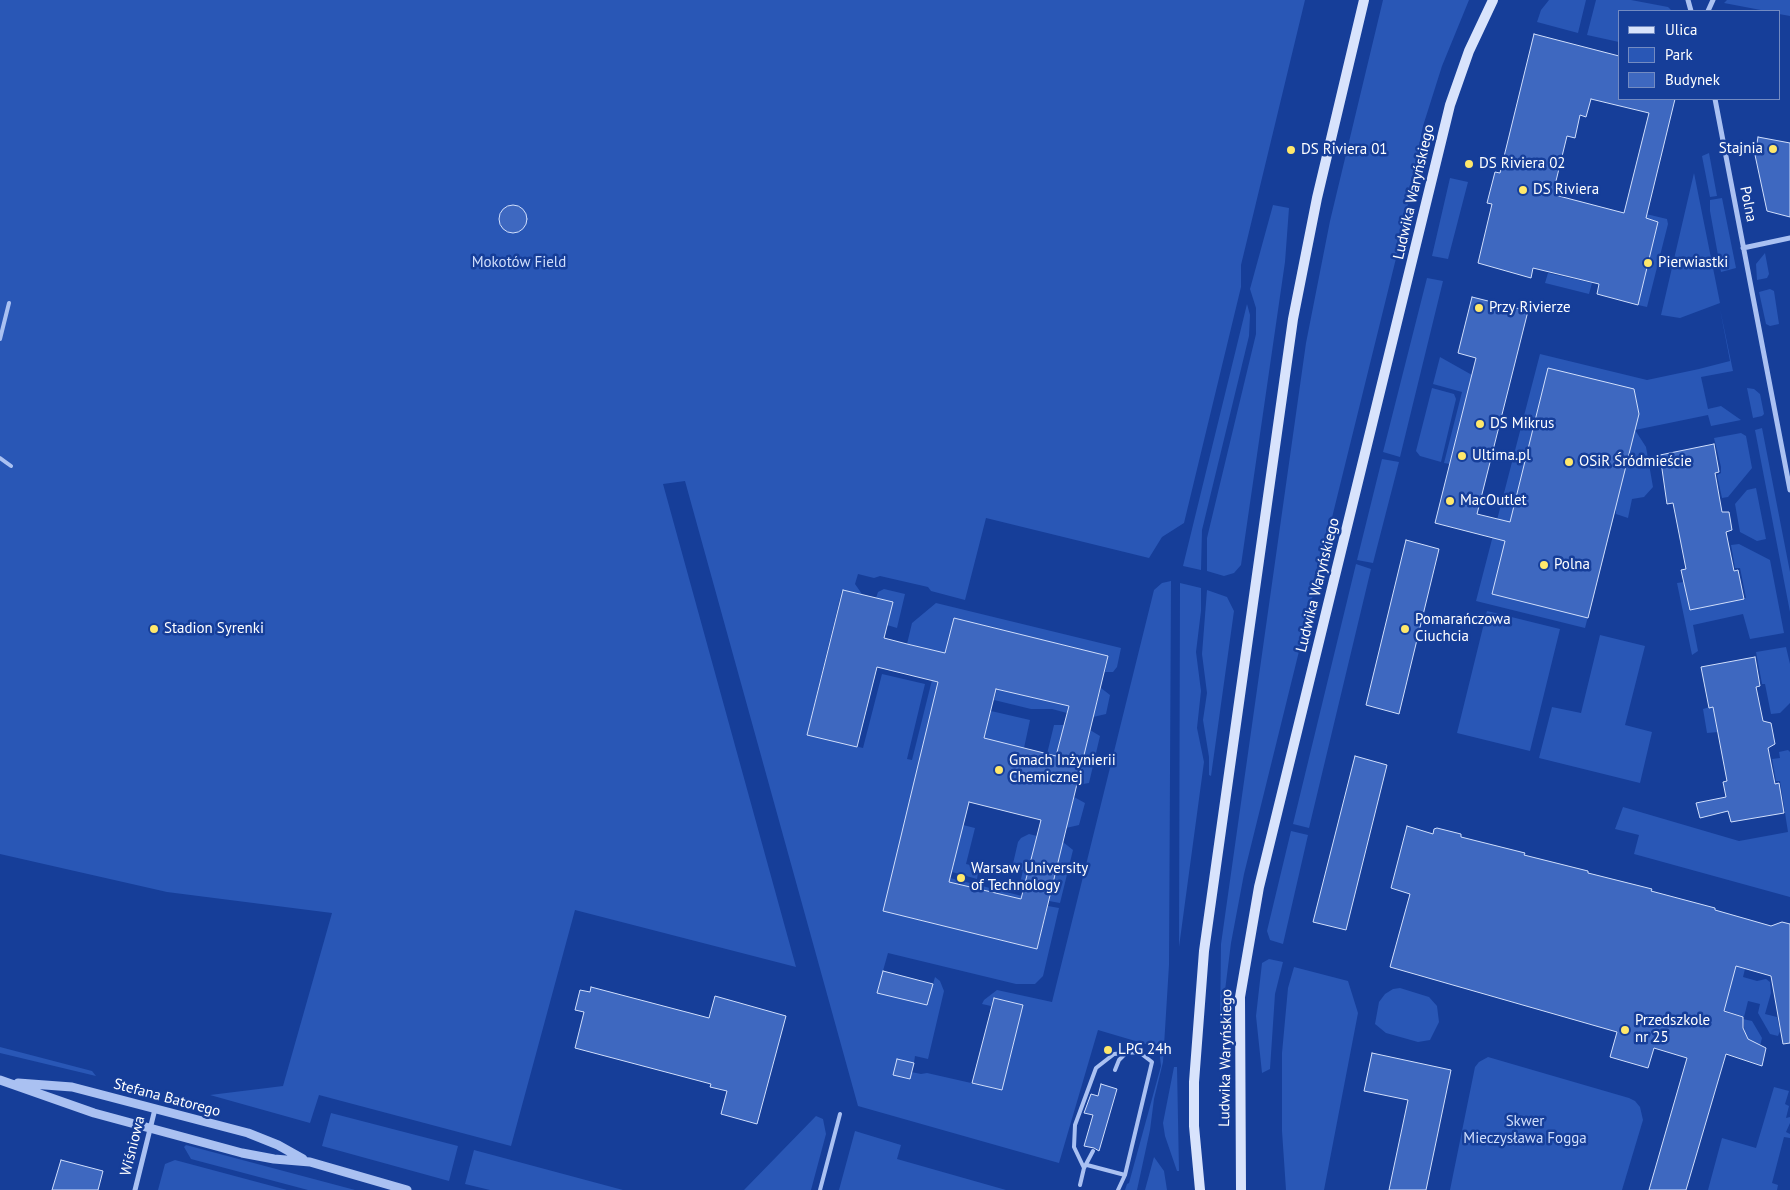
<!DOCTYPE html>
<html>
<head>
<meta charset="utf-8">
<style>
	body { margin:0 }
	#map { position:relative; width:1790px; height:1190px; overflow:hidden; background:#163e99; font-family:"PT Sans",sans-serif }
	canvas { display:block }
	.legend { position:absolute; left:1618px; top:10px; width:162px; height:90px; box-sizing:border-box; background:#163e99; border:1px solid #738bc2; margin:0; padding:6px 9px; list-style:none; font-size:15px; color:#fff }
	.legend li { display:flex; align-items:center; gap:10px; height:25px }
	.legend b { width:25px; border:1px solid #738bc2 }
</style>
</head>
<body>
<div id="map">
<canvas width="1790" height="1190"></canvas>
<ul class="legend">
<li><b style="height:6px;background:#d8e3fc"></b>Ulica</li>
<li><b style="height:14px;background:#2957b6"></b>Park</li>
<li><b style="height:14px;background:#3e68c0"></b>Budynek</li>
</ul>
</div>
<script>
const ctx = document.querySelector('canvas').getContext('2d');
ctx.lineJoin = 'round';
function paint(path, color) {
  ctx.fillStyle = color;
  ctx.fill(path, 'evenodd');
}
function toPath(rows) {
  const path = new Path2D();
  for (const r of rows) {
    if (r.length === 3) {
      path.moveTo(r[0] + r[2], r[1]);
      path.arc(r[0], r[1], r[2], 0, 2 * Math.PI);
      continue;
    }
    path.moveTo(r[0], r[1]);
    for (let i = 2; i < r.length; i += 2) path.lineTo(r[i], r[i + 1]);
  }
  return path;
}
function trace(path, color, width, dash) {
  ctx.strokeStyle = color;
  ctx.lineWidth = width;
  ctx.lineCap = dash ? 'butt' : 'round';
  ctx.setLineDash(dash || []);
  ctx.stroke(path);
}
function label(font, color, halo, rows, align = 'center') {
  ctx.font = font + ' "PT Sans",sans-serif';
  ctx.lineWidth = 5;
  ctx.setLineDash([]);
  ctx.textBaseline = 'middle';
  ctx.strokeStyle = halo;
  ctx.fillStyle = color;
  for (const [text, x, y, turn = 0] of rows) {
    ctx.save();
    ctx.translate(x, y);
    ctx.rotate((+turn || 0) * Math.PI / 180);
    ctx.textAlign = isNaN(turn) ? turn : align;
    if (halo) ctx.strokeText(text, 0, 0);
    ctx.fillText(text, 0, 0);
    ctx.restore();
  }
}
paint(toPath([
	[0,0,1305,0,1241,265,1241,287,1184,523,1162,537,1149,558,986,518,965,600,931,591,928,587,880,576,874,578,858,574,855,584,862,594,842,590,807,734,863,748,882,674,925,684,907,759,912,760,932,680,941,673,883,911,1037,949,1048,906,1059,908,1043,976,1035,984,1016,984,888,953,877,992,927,1005,935,977,940,981,944,991,928,1059,915,1056,914,1063,897,1059,894,1075,909,1079,911,1072,921,1074,927,1073,1002,1090,1023,1005,994,998,991,1006,982,1004,984,1000,997,990,1052,1002,1154,590,1162,583,1171,581,1169,965,1163,1062,1154,1099,1150,1130,1137,1190,1125,1190,1127,1184,1129,1183,1161,1066,1159,1048,1098,1030,1059,1163,858,1106,685,481,663,484,796,967,575,910,511,1146,319,1095,310,1123,210,1095,283,1086,332,913,167,892,0,854],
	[1383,0,1469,0,1442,66,1423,126,1403,230,1244,874,1231,943,1220,1030,1221,944,1306,343,1330,221],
	[1549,0,1586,0,1578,33,1537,22,1541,10],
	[1596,0,1631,0,1668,7,1672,11,1619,11,1619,42,1587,35],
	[1727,0,1790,0,1790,16,1779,14,1779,11,1766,11,1724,3],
	[1709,153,1717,196,1710,197,1702,156],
	[1694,173,1720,303,1680,318,1661,315],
	[1450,178,1468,182,1448,259,1432,256],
	[1722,198,1736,268,1721,272,1710,211,1710,200],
	[1273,205,1289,208,1285,262,1241,565,1234,573,1224,576,1207,571,1207,538,1256,334,1256,308,1250,289],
	[1646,214,1667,219,1668,224,1647,307,1638,305,1658,222,1645,218],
	[1765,253,1769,274,1767,278,1757,280,1756,264],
	[1548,273,1592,283,1589,294,1545,283],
	[1427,278,1443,281,1400,457,1383,452],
	[1770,289,1774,291,1779,324,1770,326,1766,324,1759,292],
	[1247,304,1250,315,1249,336,1202,530,1201,570,1183,566],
	[1720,309,1733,371,1701,377,1708,409,1721,406,1741,420,1711,426,1708,415,1635,430,1646,447,1653,487,1644,497,1632,499,1628,518,1616,514,1616,508,1585,628,1476,601,1540,354,1647,380,1699,369,1730,361],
	[1440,357,1472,375,1450,464,1444,463,1462,392,1433,384],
	[1432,388,1454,394,1456,399,1441,462,1420,456,1416,451],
	[1747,388,1754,389,1760,394,1764,414,1762,416,1753,418],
	[1762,428,1790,572,1790,612,1755,430],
	[1741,433,1746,436,1752,468,1728,497,1722,498,1717,475,1721,473,1721,467,1714,438],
	[1382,459,1399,462,1373,563,1357,560],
	[1756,488,1766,539,1757,541,1740,532,1735,504,1747,490],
	[1739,544,1770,560,1784,633,1750,639,1743,614,1693,625,1698,651,1692,655,1677,583,1684,582,1690,610,1746,598,1740,568,1735,568,1731,545],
	[1356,564,1371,569,1309,828,1293,824],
	[1180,583,1201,588,1201,611,1196,652,1201,691,1197,728,1204,762,1179,947],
	[884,589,905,594,897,628,887,625,893,602,876,598,878,592],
	[1207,590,1227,597,1234,611,1211,776,1209,775,1209,757,1203,720,1207,693,1202,654],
	[936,603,1121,648,1117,667,1113,672,1105,672,1108,656,954,618,945,653,907,644,912,623],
	[1487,611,1560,629,1530,751,1457,733],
	[1600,635,1645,646,1625,725,1652,732,1640,783,1539,758,1552,707,1581,713],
	[1786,647,1790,664,1790,703,1780,713,1771,714,1765,684,1762,684,1756,652],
	[1101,688,1110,695,1106,714,1093,717],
	[997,689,1069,706,1067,713,1052,709,1031,709,994,700],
	[1713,706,1718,732,1707,733,1703,709],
	[991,711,1030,720,1024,748,984,738],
	[1054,725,1064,725,1057,756,1047,754],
	[1090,730,1100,736,1089,783,1077,785],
	[1788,750,1790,752,1790,897,1634,854,1639,835,1615,829,1623,807,1739,841,1788,832,1780,781,1776,781,1772,759,1780,758,1779,752],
	[1074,797,1085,803,1079,825,1066,828],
	[963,825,975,828,966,864,979,867,977,879,952,872],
	[1291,831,1308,835,1283,944,1270,940,1267,931],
	[1029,834,1037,836,1024,889,1019,888,1023,870,1012,868,1018,842,1021,838],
	[1063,842,1073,850,1060,903,1049,901],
	[950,878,1022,896,1021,899,949,882],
	[1269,959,1283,962,1275,994,1270,1069,1262,1073,1256,1016,1262,963],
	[1735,966,1745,969,1743,977,1757,981,1766,979,1770,982,1771,993,1765,1014,1777,1017,1780,1031,1778,1036,1770,1034,1758,1013,1760,1004,1748,1001,1744,1017,1724,1010],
	[1294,967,1348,981,1358,1013,1324,1190,1286,1190,1282,1131,1282,1053,1288,988],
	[1400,988,1429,997,1437,1006,1439,1022,1430,1040,1418,1042,1386,1033,1375,1024,1379,1002,1385,994,1393,989],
	[1743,1019,1752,1021,1762,1038,1760,1046,1748,1039,1745,1034],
	[0,1047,92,1071,96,1076,0,1053],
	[1488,1057,1629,1098,1635,1101,1640,1107,1643,1120,1622,1190,1450,1190,1475,1067,1479,1062],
	[1174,1067,1177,1067,1179,1171,1177,1171,1165,1136,1163,1123],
	[1774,1087,1789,1091,1785,1104,1789,1106,1786,1118,1790,1117,1790,1123,1786,1132,1790,1134,1790,1138,1784,1137,1772,1183,1778,1185,1777,1190,1708,1190,1722,1138,1756,1148],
	[331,1113,458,1146,449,1181,322,1146],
	[816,1116,823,1119,826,1134,811,1190,744,1190],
	[855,1131,901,1145,897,1159,1006,1190,839,1190],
	[186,1145,355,1190,308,1190,191,1159,184,1147],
	[474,1150,623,1190,490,1190,465,1184],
	[1154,1157,1164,1171,1167,1190,1145,1190],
	[175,1160,287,1190,158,1190,165,1164]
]), '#2957b6');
const building = toPath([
	[1534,34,1619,56,1619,99,1675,99,1646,218,1658,222,1638,305,1597,294,1599,284,1533,268,1531,278,1478,263,1492,204,1487,203,1495,172,1500,173,1534,34],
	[1591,99,1649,113,1624,213,1555,195,1557,185,1555,185,1567,136,1575,138,1580,115,1586,117,1591,99],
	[1758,137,1790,143,1790,217,1767,211,1755,155,1758,137],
	[513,219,14],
	[1472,297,1528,311,1477,514,1510,522,1548,368,1634,389,1639,414,1588,618,1492,594,1505,541,1435,523,1476,358,1458,353,1472,297],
	[1714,444,1719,472,1715,473,1722,512,1729,512,1732,530,1726,532,1734,571,1738,570,1744,599,1690,610,1681,570,1686,569,1673,503,1667,504,1660,455,1714,444],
	[1406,540,1439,549,1399,714,1366,705,1406,540],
	[843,590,893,602,884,638,907,644,945,653,954,618,1108,656,1037,949,883,911,938,682,877,667,857,747,807,735,843,590],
	[996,689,1069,706,1056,756,984,738,996,689],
	[969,802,1041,820,1021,899,949,882,969,802],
	[1755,657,1760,686,1756,687,1763,721,1771,723,1775,744,1768,748,1775,784,1779,783,1784,813,1731,822,1728,811,1700,818,1696,803,1726,797,1723,782,1727,781,1713,707,1709,708,1701,667,1755,657],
	[1355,756,1387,765,1346,930,1313,922,1355,756],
	[1407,826,1433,834,1434,829,1437,828,1461,834,1461,837,1525,853,1524,855,1588,871,1588,873,1652,889,1651,891,1715,908,1715,910,1771,926,1782,922,1790,924,1790,1043,1783,1044,1771,976,1736,966,1724,1011,1743,1017,1743,1028,1748,1039,1766,1048,1762,1066,1726,1054,1686,1190,1649,1190,1687,1058,1654,1048,1648,1068,1610,1057,1617,1032,1390,967,1410,894,1391,888,1407,826],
	[883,971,933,984,927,1005,877,993,883,971],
	[591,987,709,1018,715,996,786,1016,757,1124,721,1114,727,1091,710,1087,711,1084,575,1048,584,1012,575,1010,580,990,590,992,591,987],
	[994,998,1023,1005,1002,1090,972,1083,994,998],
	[1372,1053,1451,1070,1426,1190,1389,1190,1408,1100,1364,1091,1372,1053],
	[897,1059,914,1063,910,1079,893,1075,897,1059],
	[1101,1084,1117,1089,1099,1151,1094,1148,1084,1146,1093,1115,1084,1113,1091,1094,1098,1096,1101,1084],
	[61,1160,103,1171,98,1190,52,1190,61,1160]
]);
paint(building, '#3e68c0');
trace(building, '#d1dffc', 1);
trace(toPath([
	[0,339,9,303],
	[0,458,11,466],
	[1115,1070,1119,1060,1126,1053,1139,1052,1152,1062,1125,1175,1118,1190],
	[1087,1165,1125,1175],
	[1084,1168,1074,1147,1075,1125,1096,1068,1114,1054,1125,1053],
	[1080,1185,1084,1168,1093,1151],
	[820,1190,840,1114]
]), '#aac1f2', 4);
trace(toPath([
	[1688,0,1691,11],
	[1708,11,1713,0],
	[1715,99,1790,490],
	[1743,248,1790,238],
	[135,1190,155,1109]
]), '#aac1f2', 5);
trace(toPath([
	[0,1080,94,1113,242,1153,274,1159,310,1162,407,1190],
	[18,1083,72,1087,248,1133,278,1145,303,1159]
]), '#aac1f2', 9);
trace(toPath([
	[1200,1190,1194,1126,1194,1082,1204,951,1293,319,1317,198,1364,0],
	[1241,1190,1240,997,1259,887,1450,105,1469,51,1493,0]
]), '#d8e3fc', 10);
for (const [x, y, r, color] of [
	[1773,149,5,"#ffe86b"],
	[1291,150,5,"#ffe86b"],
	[1469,164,5,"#ffe86b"],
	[1523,190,5,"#ffe86b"],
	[1648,263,5,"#ffe86b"],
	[1479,308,5,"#ffe86b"],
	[1480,424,5,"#ffe86b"],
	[1462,456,5,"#ffe86b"],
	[1569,462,5,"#ffe86b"],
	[1450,501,5,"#ffe86b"],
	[1544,565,5,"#ffe86b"],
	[154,629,5,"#ffe86b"],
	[1405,629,5,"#ffe86b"],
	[999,770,5,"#ffe86b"],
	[961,878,5,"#ffe86b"],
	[1625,1030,5,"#ffe86b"],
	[1108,1050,5,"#ffe86b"]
]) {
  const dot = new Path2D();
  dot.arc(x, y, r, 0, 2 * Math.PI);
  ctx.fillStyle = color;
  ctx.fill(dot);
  trace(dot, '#163e99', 2);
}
label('15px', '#fff', '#163e99', [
	["Stajnia",1763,149,"right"],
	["DS Riviera 01",1301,150],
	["DS Riviera 02",1479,164],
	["DS Riviera",1533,190],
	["Pierwiastki",1658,263],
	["Przy Rivierze",1489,308],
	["DS Mikrus",1490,424],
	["Ultima.pl",1472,456],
	["OSiR Śródmieście",1579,462],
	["MacOutlet",1460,501],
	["Polna",1554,565],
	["Pomarańczowa",1415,620],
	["Ciuchcia",1415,637],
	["Stadion Syrenki",164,629],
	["Gmach Inżynierii",1009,761],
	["Chemicznej",1009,778],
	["Warsaw University",971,869],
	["of Technology",971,886],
	["Przedszkole",1635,1021],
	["nr 25",1635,1038],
	["LPG 24h",1118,1050]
], 'left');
label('15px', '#fff', '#163e99', [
	["Ludwika Waryńskiego",1414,192,-77],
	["Polna",1748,204,79],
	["Ludwika Waryńskiego",1318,585,-76],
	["Ludwika Waryńskiego",1226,1058,-89],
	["Stefana Batorego",167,1098,15],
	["Wiśniowa",133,1146,-76]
]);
label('15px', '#d1dffc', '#163e99', [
	["Mokotów Field",519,263],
	["Skwer",1525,1122],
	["Mieczysława Fogga",1525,1139]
]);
</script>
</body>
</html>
